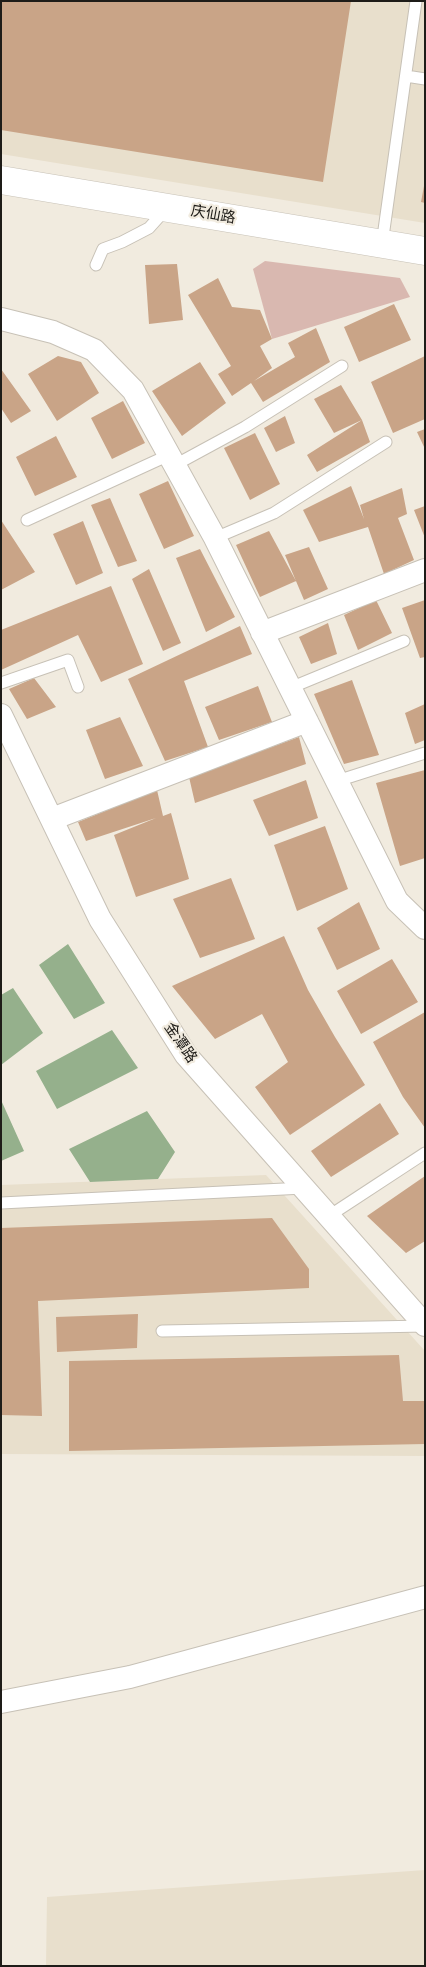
<!DOCTYPE html>
<html>
<head>
<meta charset="utf-8">
<style>
	body { margin:0 }
	#map { position:relative; width:426px; height:1967px; overflow:hidden; background:#f1ebdf; font-family:"DejaVu Sans",sans-serif }
	canvas { display:block }
	.frame { position:absolute; inset:0; border:2px solid #1e1c18; pointer-events:none }
</style>
</head>
<body>
<div id="map">
<canvas width="426" height="1967"></canvas>
<div class="frame"></div>
</div>
<script>
const ctx = document.querySelector('canvas').getContext('2d');
ctx.lineJoin = 'round';
function paint(path, color) {
  ctx.fillStyle = color;
  ctx.fill(path, 'evenodd');
}
function toPath(rows) {
  const path = new Path2D();
  for (const r of rows) {
    path.moveTo(r[0], r[1]);
    for (let i = 2; i < r.length; i += 2) path.lineTo(r[i], r[i + 1]);
  }
  return path;
}
function trace(path, color, width, dash) {
  ctx.strokeStyle = color;
  ctx.lineWidth = width;
  ctx.lineCap = dash ? 'butt' : 'round';
  ctx.setLineDash(dash || []);
  ctx.stroke(path);
}
function label(font, color, halo, rows, align = 'center') {
  ctx.font = font + ' "DejaVu Sans","Noto Sans SC",sans-serif';
  ctx.lineWidth = 4.5;
  ctx.setLineDash([]);
  ctx.textBaseline = 'middle';
  ctx.strokeStyle = halo;
  ctx.fillStyle = color;
  for (const [text, x, y, turn = 0] of rows) {
    ctx.save();
    ctx.translate(x, y);
    ctx.rotate((+turn || 0) * Math.PI / 180);
    ctx.textAlign = isNaN(turn) ? turn : align;
    if (halo) ctx.strokeText(text, 0, 0);
    ctx.fillText(text, 0, 0);
    ctx.restore();
  }
}
paint(toPath([
	[1,1,425,1,425,223,1,154],
	[266,1175,425,1351,425,1456,1,1454,1,1185],
	[425,1870,425,1966,46,1966,47,1897]
]), '#e8dfcc');
paint(toPath([
	[265,261,400,278,410,297,272,339,253,269]
]), '#d9b8b0');
paint(toPath([
	[68,944,105,1003,74,1019,39,965],
	[13,988,43,1033,1,1065,1,995],
	[112,1030,138,1068,57,1109,36,1071],
	[1,1100,24,1151,1,1161],
	[147,1111,175,1152,158,1179,90,1182,69,1149]
]), '#95b08c');
paint(toPath([
	[1,1,351,1,323,182,1,130],
	[424,186,425,186,425,203,421,202],
	[177,264,183,320,149,324,145,265],
	[218,278,232,307,260,310,272,339,260,346,272,368,254,381,295,357,288,343,316,328,330,362,263,402,251,383,232,396,218,374,231,366,188,295],
	[394,304,411,340,359,362,344,327],
	[58,356,81,362,99,393,57,421,28,374],
	[425,356,425,419,393,433,371,382],
	[200,362,226,403,182,436,152,391],
	[1,369,31,411,11,423,1,408],
	[341,385,362,420,370,442,317,472,307,455,362,420,334,433,314,399],
	[123,401,145,443,112,459,91,418],
	[285,416,295,443,276,452,264,428],
	[425,429,425,449,417,432],
	[255,433,280,484,250,500,224,448],
	[56,436,77,477,35,496,16,457],
	[168,481,194,536,164,549,139,494],
	[351,486,364,519,360,505,402,488,407,514,398,518,414,560,384,574,368,527,319,542,303,510],
	[110,498,137,561,118,567,91,505],
	[425,506,425,538,414,510],
	[1,520,35,572,1,590],
	[83,521,103,573,76,585,53,534],
	[269,531,296,581,260,597,236,545],
	[309,547,328,589,304,600,285,555],
	[200,549,235,617,206,632,176,558],
	[149,569,181,643,163,651,132,579],
	[111,586,143,664,101,682,78,635,1,670,1,630],
	[376,600,392,633,358,650,344,615],
	[425,600,425,657,420,658,402,608],
	[328,623,337,654,311,664,299,637],
	[240,626,252,654,184,681,208,747,165,761,128,679],
	[34,678,56,707,27,719,9,689],
	[352,680,379,755,344,764,314,694],
	[258,686,272,722,219,740,205,707],
	[425,704,425,740,415,744,405,713],
	[120,717,143,766,105,779,86,730],
	[299,737,306,764,195,803,189,777],
	[425,770,425,858,400,866,376,783],
	[306,780,318,818,269,836,253,800],
	[157,790,163,816,171,813,189,879,136,897,114,835,156,818,86,841,78,822],
	[325,826,348,889,297,911,274,845],
	[231,878,255,939,200,958,173,899],
	[359,902,380,949,337,970,317,928],
	[284,936,308,990,335,1037,365,1085,290,1135,255,1087,288,1062,262,1014,215,1039,172,986],
	[392,959,418,1002,361,1034,337,991],
	[425,1012,425,1128,403,1097,373,1042],
	[380,1103,399,1134,331,1177,311,1151],
	[425,1176,425,1241,406,1253,367,1216],
	[272,1218,309,1269,309,1288,38,1301,42,1416,1,1415,1,1228],
	[138,1314,137,1348,57,1352,56,1317],
	[399,1355,403,1401,425,1401,425,1444,69,1451,69,1361]
]), '#c9a487');
const service = toPath([
	[406,76,425,79],
	[382,244,416,1],
	[96,265,103,249,122,242,149,228,166,209],
	[175,465,245,427,342,366],
	[27,520,169,455],
	[215,538,274,513,386,442],
	[1,683,68,660,78,687],
	[290,688,404,641],
	[337,781,425,753],
	[1,1203,304,1188],
	[329,1216,425,1153],
	[162,1331,425,1326]
]);
const minor = toPath([
	[1,319,53,332,94,350,133,390,215,538,397,901,425,928],
	[262,633,425,570],
	[1,715,100,919,186,1055,425,1325],
	[52,819,307,721],
	[1,1702,130,1677,425,1597]
]);
const tertiary = toPath([
	[1,180,425,251]
]);
trace(service, '#c7c1b6', 13);
trace(minor, '#c7c1b6', 24);
trace(tertiary, '#c7c1b6', 29);
trace(service, '#fff', 11);
trace(minor, '#fff', 22);
trace(tertiary, '#fff', 28);
label('15px', '#1e1c18', '#f1ebdf', [
	["庆仙路",213,215,10],
	["金潭路",180,1043,55]
]);
</script>
</body>
</html>
